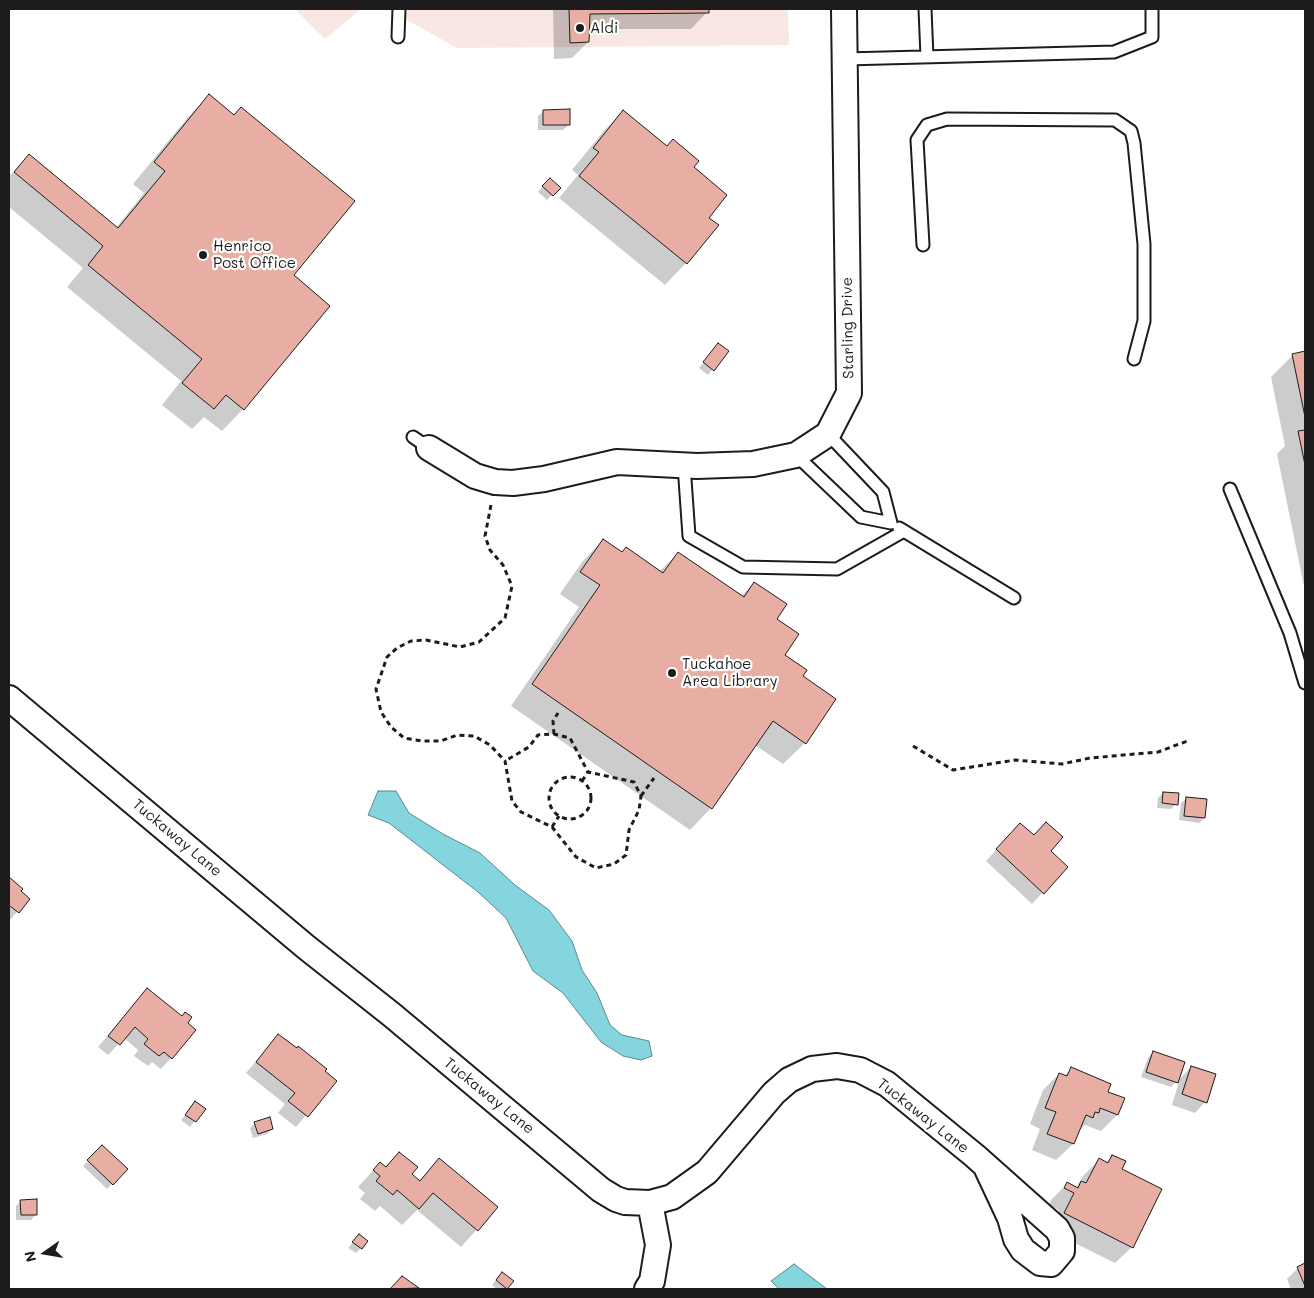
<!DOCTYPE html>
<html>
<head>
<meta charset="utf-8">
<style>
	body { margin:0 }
	#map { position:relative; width:1314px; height:1298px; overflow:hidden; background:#fff; font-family:Mali,sans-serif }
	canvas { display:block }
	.frame { position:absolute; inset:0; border:10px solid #1c1c1c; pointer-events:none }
	.north { position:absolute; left:20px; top:1228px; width:50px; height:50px; -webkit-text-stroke:4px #fff; paint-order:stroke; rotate:257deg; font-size:14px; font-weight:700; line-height:20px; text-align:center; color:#1c1c1c }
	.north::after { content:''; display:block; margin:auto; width:18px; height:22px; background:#1c1c1c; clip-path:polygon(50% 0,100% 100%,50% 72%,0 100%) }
</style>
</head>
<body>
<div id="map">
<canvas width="1314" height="1298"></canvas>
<div class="frame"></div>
<div class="north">N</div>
</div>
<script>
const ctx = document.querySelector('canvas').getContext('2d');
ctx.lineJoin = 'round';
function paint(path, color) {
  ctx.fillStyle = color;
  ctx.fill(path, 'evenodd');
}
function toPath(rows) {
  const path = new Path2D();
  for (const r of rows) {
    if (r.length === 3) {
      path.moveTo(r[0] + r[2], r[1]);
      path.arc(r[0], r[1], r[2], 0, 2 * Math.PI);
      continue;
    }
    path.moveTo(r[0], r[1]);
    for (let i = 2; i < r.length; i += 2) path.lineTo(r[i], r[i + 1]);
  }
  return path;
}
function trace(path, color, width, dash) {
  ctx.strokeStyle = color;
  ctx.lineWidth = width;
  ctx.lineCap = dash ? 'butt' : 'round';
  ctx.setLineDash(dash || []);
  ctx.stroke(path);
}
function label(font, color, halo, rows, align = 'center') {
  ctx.font = font + ' Mali,sans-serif';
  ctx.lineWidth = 4.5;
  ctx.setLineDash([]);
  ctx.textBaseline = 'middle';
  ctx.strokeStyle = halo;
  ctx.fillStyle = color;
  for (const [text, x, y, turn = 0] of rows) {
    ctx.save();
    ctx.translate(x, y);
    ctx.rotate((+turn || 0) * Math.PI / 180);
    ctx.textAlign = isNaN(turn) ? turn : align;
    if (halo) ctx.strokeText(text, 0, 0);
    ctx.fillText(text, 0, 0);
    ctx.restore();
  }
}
paint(toPath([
	[295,9,361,9,325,39],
	[387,9,788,9,789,45,457,48]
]), '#f8e7e3');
const water = toPath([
	[378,791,396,791,409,813,443,834,480,853,515,885,549,910,572,941,582,970,597,993,610,1025,622,1035,649,1041,652,1056,641,1060,623,1056,601,1042,563,993,533,971,506,918,478,892,389,823,368,815,378,791],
	[794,1264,827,1289,779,1289,771,1281,794,1264]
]);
paint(water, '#84d5dd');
trace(water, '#5a8b90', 1);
paint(toPath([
	[553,9,707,9,707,12,691,29,588,29,588,42,572,58,554,59],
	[209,96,292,275,243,409,222,431,204,417,192,429,162,405,181,381,67,287,83,268,9,207,9,176,29,156,116,228,144,193,133,184,188,117],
	[544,111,569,125,563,130,538,130,538,116],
	[623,111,692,167,707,218,686,263,665,285,559,198,578,175,572,170,602,133],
	[550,179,559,188,547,200,538,192],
	[718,344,727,352,708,375,699,368],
	[1305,352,1305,591,1277,454,1285,446,1271,377,1293,355],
	[603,540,621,553,659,572,678,553,741,596,754,583,775,619,784,655,801,676,805,743,783,764,755,745,711,808,690,830,511,706,579,607,560,594,582,562],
	[1163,793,1176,804,1171,809,1157,808,1158,798],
	[1187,798,1204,818,1199,823,1179,820,1181,803],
	[1010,835,1066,867,1032,904,986,861],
	[9,879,21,889,19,892,28,899,9,921],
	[147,989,182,1018,171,1058,161,1069,152,1062,148,1066,134,1056,138,1050,124,1038,108,1055,98,1047],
	[278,1035,335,1081,296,1127,278,1113,285,1104,246,1073],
	[1153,1052,1177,1082,1191,1067,1205,1102,1195,1113,1172,1105,1180,1078,1171,1087,1141,1077,1148,1058],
	[1071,1069,1107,1093,1123,1099,1117,1115,1101,1131,1085,1125,1078,1132,1073,1144,1056,1160,1032,1150,1040,1129,1030,1124,1043,1090,1059,1074,1064,1076],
	[195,1103,204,1110,190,1127,181,1120],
	[255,1123,272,1129,267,1134,253,1138,250,1128],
	[102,1147,126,1169,107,1189,83,1166],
	[399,1153,410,1174,418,1182,440,1159,497,1207,461,1247,417,1210,402,1225,380,1206,375,1211,360,1199,365,1193,358,1187,380,1163,385,1167],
	[1112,1156,1120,1169,1132,1247,1115,1263,1049,1230,1059,1210,1049,1205,1051,1200,1067,1184,1076,1188,1083,1176,1099,1160,1106,1163],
	[21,1201,36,1214,31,1220,16,1220,16,1206],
	[354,1241,361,1248,356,1253,348,1248],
	[1305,1265,1305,1289,1291,1289,1287,1279,1298,1268],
	[402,1278,416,1289,390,1289],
	[497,1278,512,1281,505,1289,497,1289,492,1285]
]), '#0003');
const building = toPath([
	[569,9,709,9,709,13,590,14,589,42,570,43,569,9],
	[209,94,234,115,241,107,355,201,294,275,330,306,244,410,226,395,214,409,182,383,202,359,88,265,103,246,14,172,29,154,118,228,165,171,154,162,209,94],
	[570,109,570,125,543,125,543,110,570,109],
	[623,110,667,146,673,139,699,161,694,167,727,195,709,218,719,225,687,264,579,176,599,152,593,148,623,110],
	[550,178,561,188,553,196,542,186,550,178],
	[718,343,729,351,714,371,703,362,718,343],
	[1305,351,1305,417,1292,354,1305,351],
	[1305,430,1305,465,1298,431,1305,430],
	[603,539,622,552,626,547,663,573,678,552,744,597,754,582,787,604,777,619,799,634,785,655,807,670,803,676,836,699,806,744,773,721,712,809,532,684,600,585,580,572,603,539],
	[1163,792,1179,793,1178,805,1162,803,1163,792],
	[1186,797,1207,799,1205,818,1184,816,1186,797],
	[1046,822,1063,837,1051,851,1068,867,1044,894,996,849,1020,823,1034,835,1046,822],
	[9,877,23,889,21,891,30,899,19,913,10,906,9,907,9,877],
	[147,988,182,1016,185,1012,192,1017,188,1023,196,1030,172,1059,164,1052,159,1056,144,1044,148,1039,135,1027,120,1045,108,1036,147,988],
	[278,1034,297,1048,298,1046,327,1069,325,1071,337,1081,308,1117,288,1101,295,1093,256,1062,278,1034],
	[1153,1051,1185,1062,1178,1083,1146,1072,1153,1051],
	[1191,1066,1216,1074,1207,1103,1182,1094,1191,1066],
	[1071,1067,1111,1084,1108,1092,1125,1098,1118,1115,1100,1108,1099,1113,1095,1112,1093,1118,1086,1115,1074,1144,1047,1134,1056,1112,1045,1108,1059,1073,1067,1076,1071,1067],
	[195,1101,206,1109,196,1122,185,1115,195,1101],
	[270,1117,273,1129,258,1134,254,1122,270,1117],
	[102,1145,128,1169,113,1185,87,1160,102,1145],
	[399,1152,418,1167,412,1174,420,1181,439,1158,498,1207,478,1231,433,1193,419,1209,397,1190,393,1195,376,1181,380,1176,373,1170,380,1162,386,1167,399,1152],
	[1112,1155,1126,1161,1122,1169,1162,1189,1133,1248,1064,1213,1074,1193,1064,1188,1067,1182,1078,1188,1081,1181,1086,1183,1099,1158,1108,1163,1112,1155],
	[37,1199,37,1215,21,1215,20,1200,37,1199],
	[359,1234,368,1241,362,1249,352,1242,359,1234],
	[1305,1263,1305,1286,1297,1267,1305,1263],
	[502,1272,514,1281,507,1289,496,1280,502,1272],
	[402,1276,419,1288,390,1289,402,1276]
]);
paint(building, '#e8aea3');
trace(building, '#1c1c1c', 1);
const lane = toPath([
	[925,9,927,57],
	[398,37,399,9],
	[845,59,1114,52,1152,37,1152,9],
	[923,245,917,140,927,125,947,119,1115,120,1131,131,1134,143,1144,244,1144,321,1134,359],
	[413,437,429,448],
	[796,455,861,517,891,523,883,492,828,434],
	[684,465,689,536,743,567,837,569,904,531],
	[1230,489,1290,633,1305,683],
	[899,528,1014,598]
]);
const street = toPath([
	[429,448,475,476,495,482,513,483,544,479,617,462,697,466,753,464,796,455,828,434,849,393,844,9],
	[9,698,306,947,392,1015,601,1190,616,1199,625,1202,650,1203,672,1197,707,1172,774,1093,789,1080,812,1069,837,1066,860,1070,887,1084,975,1156,1057,1229,1062,1238,1062,1251,1051,1264,1040,1263,1023,1250,1016,1239,1010,1218,987,1169],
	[647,1289,652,1281,658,1245,650,1203]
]);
trace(lane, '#1c1c1c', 15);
trace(street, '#1c1c1c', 28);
trace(toPath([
	[491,505,485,536,490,550,503,565,512,586,505,618,479,642,460,647,426,640,411,641,397,648,387,657,376,689,381,712,391,727,404,738,422,741,441,741,457,735,474,736,490,745,505,761,512,801,521,812,552,827,576,857,596,868,614,864,626,855,629,830,639,810,641,796,634,782,588,772,570,738,554,734,538,735,529,747,505,761],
	[554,734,553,721,558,713],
	[913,746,953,770,1015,760,1062,764,1090,758,1158,752,1190,740],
	[570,798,21],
	[582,781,588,772],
	[641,796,654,778],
	[552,827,559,816]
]), '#1c1c1c', 3, [5, 4]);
trace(lane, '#fff', 11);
trace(street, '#fff', 24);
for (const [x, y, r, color] of [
	[580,28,5,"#1c1c1c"],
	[203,255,5,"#1c1c1c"],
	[672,673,5,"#1c1c1c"]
]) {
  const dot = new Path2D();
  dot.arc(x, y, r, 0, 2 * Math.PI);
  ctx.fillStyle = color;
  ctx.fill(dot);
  trace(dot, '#fff', 2);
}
label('15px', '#1c1c1c', '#fff', [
	["Aldi",590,28],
	["Henrico",213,246],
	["Post Office",213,263],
	["Tuckahoe",682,664],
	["Area Library",682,681]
], 'left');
label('15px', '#1c1c1c', '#fff', [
	["Starling Drive",848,328,-91],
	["Tuckaway Lane",177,838,40],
	["Tuckaway Lane",489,1096,39],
	["Tuckaway Lane",923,1116,38]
]);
</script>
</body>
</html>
